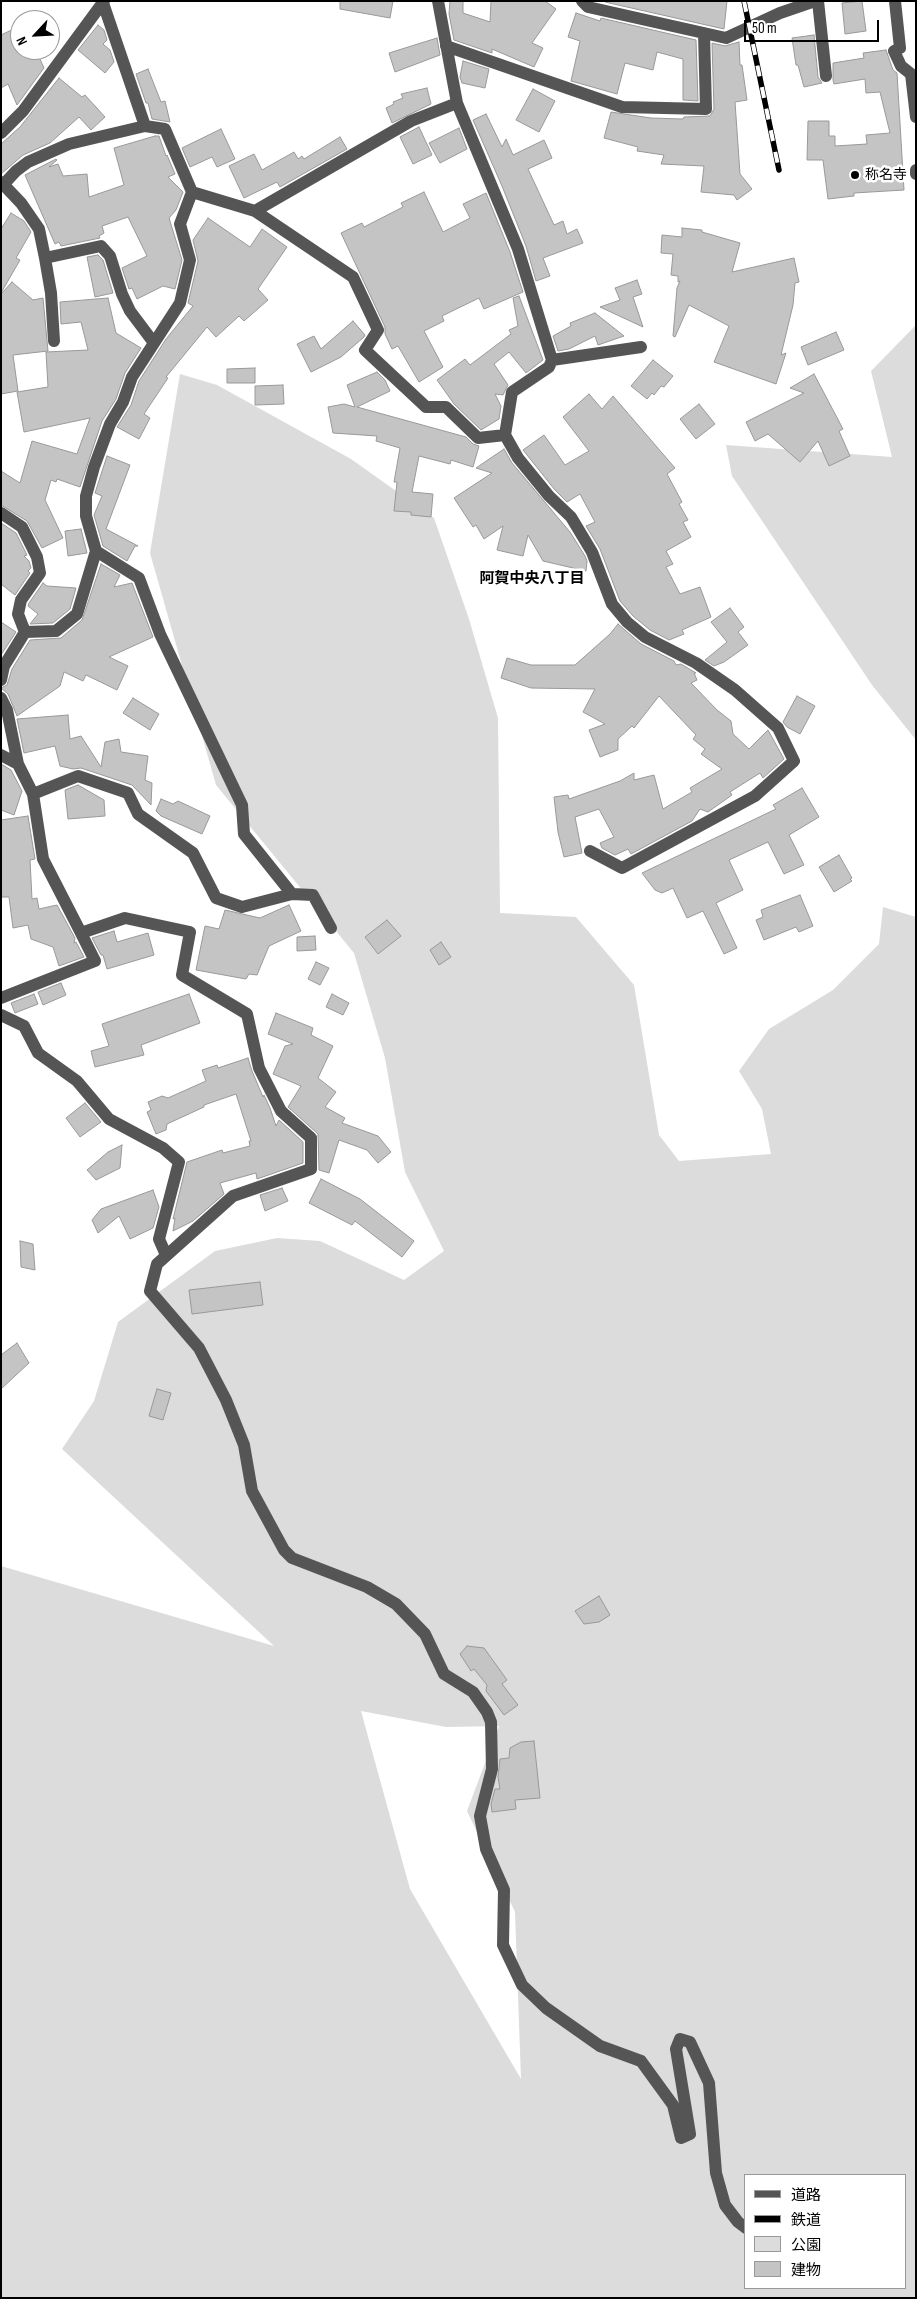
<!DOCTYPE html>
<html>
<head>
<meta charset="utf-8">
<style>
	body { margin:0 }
	#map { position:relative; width:917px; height:2299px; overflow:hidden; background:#fff; font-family:"Sofia Sans Condensed","Noto Sans JP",sans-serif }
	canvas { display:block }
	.frame { position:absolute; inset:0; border:2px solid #000; pointer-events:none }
	.legend { position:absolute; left:744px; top:2174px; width:162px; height:115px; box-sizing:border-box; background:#fff; border:1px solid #999; margin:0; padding:6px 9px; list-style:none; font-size:15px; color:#000 }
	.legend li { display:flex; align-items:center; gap:10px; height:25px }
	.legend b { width:25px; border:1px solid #999 }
	.north { position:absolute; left:10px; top:10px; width:50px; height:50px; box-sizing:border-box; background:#fff; border:1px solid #999; border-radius:50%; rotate:245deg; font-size:14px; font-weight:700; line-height:20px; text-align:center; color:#000 }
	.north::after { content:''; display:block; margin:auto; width:18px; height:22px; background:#000; clip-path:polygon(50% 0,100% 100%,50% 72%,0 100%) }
	.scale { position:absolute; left:744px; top:20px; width:135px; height:22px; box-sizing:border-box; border:2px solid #000; border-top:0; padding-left:6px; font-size:15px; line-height:18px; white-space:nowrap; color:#000; -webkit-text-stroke:4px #fff; paint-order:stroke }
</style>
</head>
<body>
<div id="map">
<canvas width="917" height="2299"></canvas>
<div class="frame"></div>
<ul class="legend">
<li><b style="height:6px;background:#555"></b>道路</li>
<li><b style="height:6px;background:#000"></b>鉄道</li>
<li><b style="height:14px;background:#dcdcdc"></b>公園</li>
<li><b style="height:14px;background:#c4c4c4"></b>建物</li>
</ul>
<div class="north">N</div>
<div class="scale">50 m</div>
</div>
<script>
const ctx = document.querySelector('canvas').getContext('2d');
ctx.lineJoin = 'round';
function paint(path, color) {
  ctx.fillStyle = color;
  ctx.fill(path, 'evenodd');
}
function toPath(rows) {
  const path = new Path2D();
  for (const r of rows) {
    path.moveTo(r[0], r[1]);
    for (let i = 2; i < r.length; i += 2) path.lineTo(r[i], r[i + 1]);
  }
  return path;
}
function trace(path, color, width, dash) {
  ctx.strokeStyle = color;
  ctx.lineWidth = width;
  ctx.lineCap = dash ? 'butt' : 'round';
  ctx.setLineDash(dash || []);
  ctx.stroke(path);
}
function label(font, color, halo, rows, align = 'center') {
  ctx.font = font + ' "Sofia Sans Condensed","Noto Sans JP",sans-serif';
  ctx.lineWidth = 5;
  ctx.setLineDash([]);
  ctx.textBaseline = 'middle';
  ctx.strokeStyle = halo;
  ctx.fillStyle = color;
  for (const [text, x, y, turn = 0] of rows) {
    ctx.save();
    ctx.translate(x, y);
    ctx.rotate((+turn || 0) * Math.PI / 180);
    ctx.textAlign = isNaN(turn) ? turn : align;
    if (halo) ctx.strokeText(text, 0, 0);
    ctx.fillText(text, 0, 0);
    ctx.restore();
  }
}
paint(toPath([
	[916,325,916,740,872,685,732,476,726,445,892,457,871,371],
	[180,374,217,385,351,459,434,518,469,619,498,718,500,913,576,917,634,985,659,1135,679,1161,771,1154,762,1109,739,1071,769,1029,833,990,879,944,883,907,916,917,916,2298,1,2298,1,1566,274,1646,62,1449,94,1401,118,1322,215,1251,277,1238,320,1241,404,1280,444,1251,405,1172,385,1058,354,953,216,785,150,553],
	[361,1711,446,1727,499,1726,467,1811,515,1912,521,2079,410,1889],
	[746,2175,906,2175,906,2288,746,2288]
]), '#dcdcdc');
const building = toPath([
	[340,1,393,1,390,18,340,9,340,1],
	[450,1,463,1,463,13,490,22,491,1,545,1,556,9,532,43,543,48,534,67,492,49,492,53,454,40,449,14,450,1],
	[605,1,727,1,724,29,605,2,605,1],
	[862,1,866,31,845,34,842,3,862,1],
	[576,13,600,21,601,18,696,40,698,101,683,100,683,59,657,52,653,70,625,63,617,94,571,81,580,41,568,37,576,13],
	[98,25,104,30,107,40,103,44,110,50,114,62,105,73,78,50,98,25],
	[20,26,20,50,36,50,44,68,17,105,8,84,1,88,1,35,20,26],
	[814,35,818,77,822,83,804,87,798,65,796,65,792,38,814,35],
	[437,38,440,55,395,72,389,53,437,38],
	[739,42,740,65,742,65,747,100,735,102,740,174,752,189,737,200,734,195,701,192,704,166,661,164,664,155,637,151,638,147,604,138,611,112,651,118,683,119,684,117,710,116,714,109,712,43,725,46,739,42],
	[886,50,893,70,897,73,904,190,854,193,854,196,828,199,823,160,807,160,808,121,829,121,829,136,835,136,835,146,867,144,866,135,890,133,880,92,866,93,865,79,834,84,833,80,833,63,864,58,863,53,886,50],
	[463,61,489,69,485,88,462,83,460,77,463,61],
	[148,69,161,102,165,101,170,122,152,119,148,103,146,103,136,74,148,69],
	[59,78,82,97,85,95,105,117,91,130,79,117,50,143,23,155,1,174,1,144,20,127,59,78],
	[427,88,431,104,392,123,386,108,394,104,393,102,403,98,401,94,427,88],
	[533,89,555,101,539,132,516,120,533,89],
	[486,114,502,147,506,139,513,155,544,140,552,158,528,169,554,225,563,221,567,234,577,229,583,243,543,258,550,276,536,281,526,246,502,186,473,120,486,114],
	[419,127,432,155,413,164,400,137,419,127],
	[459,128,467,149,440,163,429,143,459,128],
	[221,129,235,159,217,167,212,157,190,167,182,148,221,129],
	[155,136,159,136,166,156,167,155,175,174,168,177,183,192,176,210,169,218,182,260,175,289,163,286,137,299,132,288,129,289,122,268,147,256,128,217,102,226,104,233,99,236,100,238,61,246,59,242,55,244,25,175,56,159,57,160,49,167,58,164,63,176,87,174,89,197,124,185,114,148,155,136],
	[340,137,347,149,280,187,277,182,244,198,229,166,254,154,262,170,294,152,298,159,302,156,304,159,340,137],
	[424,192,443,232,470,218,463,204,486,193,510,252,523,292,484,309,479,298,442,316,444,321,424,331,443,367,419,382,398,346,392,349,385,334,385,327,341,233,362,223,364,227,403,207,401,203,424,192],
	[11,213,24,221,31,232,16,258,20,260,1,293,1,229,11,213],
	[208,218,250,247,262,229,287,247,258,289,268,300,244,321,239,316,216,337,207,327,166,377,168,378,144,414,150,418,139,439,117,427,131,405,139,381,166,339,193,306,188,303,198,261,193,240,208,218],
	[682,228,702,230,702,232,740,243,732,272,794,258,799,282,795,283,793,305,781,355,786,353,776,384,714,362,729,326,689,305,675,337,673,336,677,288,680,281,678,282,678,276,671,275,673,254,661,253,662,235,682,237,682,228],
	[98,255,103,260,113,293,95,297,87,257,98,255],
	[637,280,642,294,633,297,643,327,600,307,620,300,615,288,637,280],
	[12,282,33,300,43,298,48,351,13,355,18,391,1,394,1,294,12,282],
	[519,296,543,360,526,373,509,352,494,364,508,385,503,395,495,394,501,406,499,419,481,430,454,404,437,380,465,359,470,365,511,334,509,330,518,326,513,298,519,296],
	[108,298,116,333,141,348,125,373,116,399,102,421,80,487,57,479,56,482,51,480,45,500,63,538,42,548,27,521,1,505,1,471,20,483,32,441,77,454,90,418,24,432,17,392,48,387,46,352,88,350,81,322,61,324,60,302,108,298],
	[595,313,624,336,598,345,595,336,569,349,558,351,553,336,571,326,570,323,595,313],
	[353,321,365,335,364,337,341,357,311,372,297,344,314,336,321,349,353,321],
	[836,332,844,350,808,365,801,347,836,332],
	[653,360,673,376,664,387,661,386,654,395,652,393,647,399,631,386,653,360],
	[255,368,255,383,227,383,227,369,255,368],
	[377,372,385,380,390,391,357,407,466,437,473,444,479,446,473,467,451,460,450,464,419,456,412,492,433,494,431,517,411,515,411,512,394,511,397,482,394,482,400,448,376,441,377,436,333,433,328,407,344,404,355,407,347,385,377,372],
	[814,374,843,429,839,431,850,456,829,466,818,441,800,462,768,434,755,441,746,422,804,393,790,388,814,374],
	[283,385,284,404,255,405,255,386,283,385],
	[589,394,602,409,613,396,675,468,667,474,682,502,679,504,688,520,683,522,691,537,666,551,673,564,666,567,680,594,700,587,711,617,682,630,684,634,669,640,650,630,633,616,620,601,600,549,586,526,595,522,580,494,567,502,555,490,523,450,544,435,565,465,589,451,563,417,589,394],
	[699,404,715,424,696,439,680,419,699,404],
	[504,449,512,463,570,532,585,556,587,561,586,571,543,561,528,535,523,556,497,550,503,526,484,539,476,525,473,527,454,498,492,473,476,468,504,449],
	[107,456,130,465,106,529,138,546,135,546,127,561,103,546,94,515,102,496,95,493,107,456],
	[1,523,16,533,27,555,24,556,29,561,31,568,28,571,30,573,15,595,1,584,1,523],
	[81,529,87,553,68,556,65,531,81,529],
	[101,564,120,575,114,587,132,583,153,637,109,657,128,666,117,690,86,675,83,681,64,672,60,686,17,716,8,694,1,688,7,685,12,669,30,640,61,638,82,620,101,564],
	[43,583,47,586,76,588,70,609,53,623,30,624,38,614,28,606,29,603,43,583],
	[730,608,744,627,738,632,748,645,724,662,714,666,705,660,727,642,711,622,730,608],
	[1,622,16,632,1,655,1,622],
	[618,624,641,644,674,661,676,665,681,664,696,673,694,673,697,680,691,683,717,710,731,721,733,734,749,749,768,730,784,759,763,778,760,773,730,792,732,795,708,812,700,809,692,821,631,854,628,849,615,855,602,848,600,843,614,837,599,809,575,817,582,853,564,857,558,832,554,797,568,795,569,799,620,781,634,773,634,780,654,775,663,809,692,792,690,788,722,769,701,754,705,749,693,739,696,735,659,696,634,728,632,726,618,739,618,750,600,757,589,730,605,724,583,712,595,689,531,688,501,678,507,658,531,665,575,665,610,634,618,624],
	[797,696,815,706,800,734,787,727,783,722,797,696],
	[133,698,159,714,150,730,123,713,133,698],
	[68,715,70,739,81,736,101,767,105,742,119,739,121,752,148,756,145,780,152,783,151,805,132,785,81,768,73,769,60,766,55,746,24,753,17,719,68,715],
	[1,764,11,770,22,791,14,815,1,810,1,764],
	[78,785,104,800,105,816,68,819,65,790,78,785],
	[802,788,819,817,789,835,804,865,784,874,768,842,729,860,743,890,716,903,737,948,724,954,703,911,687,918,673,888,662,893,655,890,642,873,776,809,773,805,802,788],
	[161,799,173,804,178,801,210,816,202,834,161,816,156,811,161,799],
	[28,816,35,859,30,860,32,899,37,898,39,909,57,905,75,938,74,943,76,942,84,957,59,966,53,947,31,939,28,925,13,928,9,897,1,897,1,820,28,816],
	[839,855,852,878,850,879,852,881,834,892,819,867,839,855],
	[800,895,813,926,799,932,796,927,764,940,756,920,763,917,761,910,800,895],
	[289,905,301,931,269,946,257,975,249,974,246,979,196,970,205,926,219,929,225,910,260,918,289,905],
	[387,920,401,936,378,954,365,937,387,920],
	[114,931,117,942,148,933,154,955,107,969,103,955,101,955,92,938,114,931],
	[315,936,316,950,297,951,297,937,315,936],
	[441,942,451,957,439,965,430,950,441,942],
	[316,962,329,968,320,985,308,979,316,962],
	[61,983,66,995,43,1005,38,992,61,983],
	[34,994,38,1004,15,1013,11,1003,34,994],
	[189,994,200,1023,141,1045,144,1055,95,1067,91,1051,109,1046,102,1024,189,994],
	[332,994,349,1003,343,1015,326,1007,332,994],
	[276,1013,313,1028,311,1035,333,1046,318,1078,336,1092,325,1107,345,1118,342,1123,378,1136,391,1152,378,1163,367,1150,339,1140,329,1173,319,1170,318,1134,288,1107,301,1086,273,1074,285,1046,293,1044,268,1034,276,1013],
	[248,1058,252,1071,263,1097,264,1095,270,1108,276,1126,279,1120,303,1142,303,1163,257,1179,256,1173,220,1183,224,1194,193,1221,173,1231,175,1218,173,1219,187,1162,222,1150,223,1153,250,1146,249,1141,251,1141,236,1094,204,1105,204,1107,167,1124,166,1130,156,1134,147,1112,151,1110,148,1102,162,1096,168,1098,206,1081,202,1070,217,1065,218,1068,248,1058],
	[85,1103,101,1122,80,1137,66,1118,85,1103],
	[122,1145,120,1168,96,1180,87,1170,108,1152,122,1145],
	[321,1179,360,1199,414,1241,402,1257,355,1221,352,1225,309,1203,321,1179],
	[282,1188,288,1201,265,1211,260,1195,282,1188],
	[153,1190,159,1207,153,1228,130,1239,119,1216,98,1233,92,1220,101,1209,153,1190],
	[20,1241,33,1244,35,1270,21,1267,20,1241],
	[260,1282,263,1305,192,1314,189,1290,260,1282],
	[17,1343,29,1363,1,1389,1,1355,17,1343],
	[157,1389,171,1393,163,1420,149,1416,157,1389],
	[599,1596,610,1615,599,1622,584,1624,575,1611,599,1596],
	[467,1646,484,1648,507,1680,502,1684,518,1705,504,1715,486,1691,487,1685,474,1669,471,1671,460,1654,467,1646],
	[534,1741,540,1798,515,1800,516,1809,492,1812,491,1804,495,1789,500,1789,498,1777,500,1759,509,1758,510,1748,521,1742,534,1741]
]);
paint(building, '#c4c4c4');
trace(building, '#999', 1);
trace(toPath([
	[438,1,457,103,518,249,552,360,549,367,512,392,505,435,518,458,549,496,571,517,592,552,612,604,627,622,645,637,696,663,735,690,778,728,794,761,755,796,622,868,590,851],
	[582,1,588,7,726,38,780,13,815,1],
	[818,1,826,76],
	[895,1,900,48,894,51,901,66,911,74,916,117],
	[103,3,145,126],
	[446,46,622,107,706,109,704,33],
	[1,133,23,111,104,1],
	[916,170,916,174],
	[1,182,21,203,39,229,45,258,101,246,110,256,122,294,130,311,154,343],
	[4,184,16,171,28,162,69,144,145,126,165,129,192,192,255,211,353,277,378,330,365,350,426,407,446,407,478,438,505,435],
	[192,192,180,224,190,260,180,303,132,377,123,402,110,424,94,467,86,496,86,516,96,551,139,578,160,634,242,805,244,834,292,894,313,895,331,928],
	[255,211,411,121,457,103],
	[45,258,51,293,54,341],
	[552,360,641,347],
	[1,513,22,527,37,557,40,573,21,600,18,614,25,632],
	[1,680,4,666,25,632,56,631,77,614,96,551],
	[1,698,7,710,18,764,33,794,43,859,81,933],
	[1,755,18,764],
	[33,794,78,776,128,793,138,814,193,853,216,898,242,907,292,894],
	[1,998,95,961,81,933,125,918,190,932,182,975,247,1014,259,1068,281,1111,311,1138,311,1169,233,1196,157,1264,150,1291,199,1348,226,1400,244,1445,252,1491,284,1550,292,1558,367,1587,396,1604,425,1634,444,1674,473,1692,487,1712,491,1722,492,1769,480,1816,486,1849,504,1890,503,1945,522,1985,546,2008,600,2046,641,2061,673,2105,681,2138,690,2134,676,2049,680,2039,690,2042,709,2083,716,2173,725,2205,738,2222,746,2228],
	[1,1015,24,1026,38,1053,77,1081,109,1119,163,1148,179,1162,159,1239,166,1255]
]), '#555', 12);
const rail = toPath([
	[744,1,779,170]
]);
trace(rail, '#000', 5.5);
trace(rail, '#fff', 4, [11]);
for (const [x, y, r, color] of [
	[855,175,5,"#000"]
]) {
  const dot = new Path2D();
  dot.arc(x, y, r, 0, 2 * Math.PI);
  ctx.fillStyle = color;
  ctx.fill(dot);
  trace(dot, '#fff', 2);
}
label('14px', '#000', '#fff', [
	["称名寺",865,175]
], 'left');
label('bold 15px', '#000', '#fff', [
	["阿賀中央八丁目",532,579]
]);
</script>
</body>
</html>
